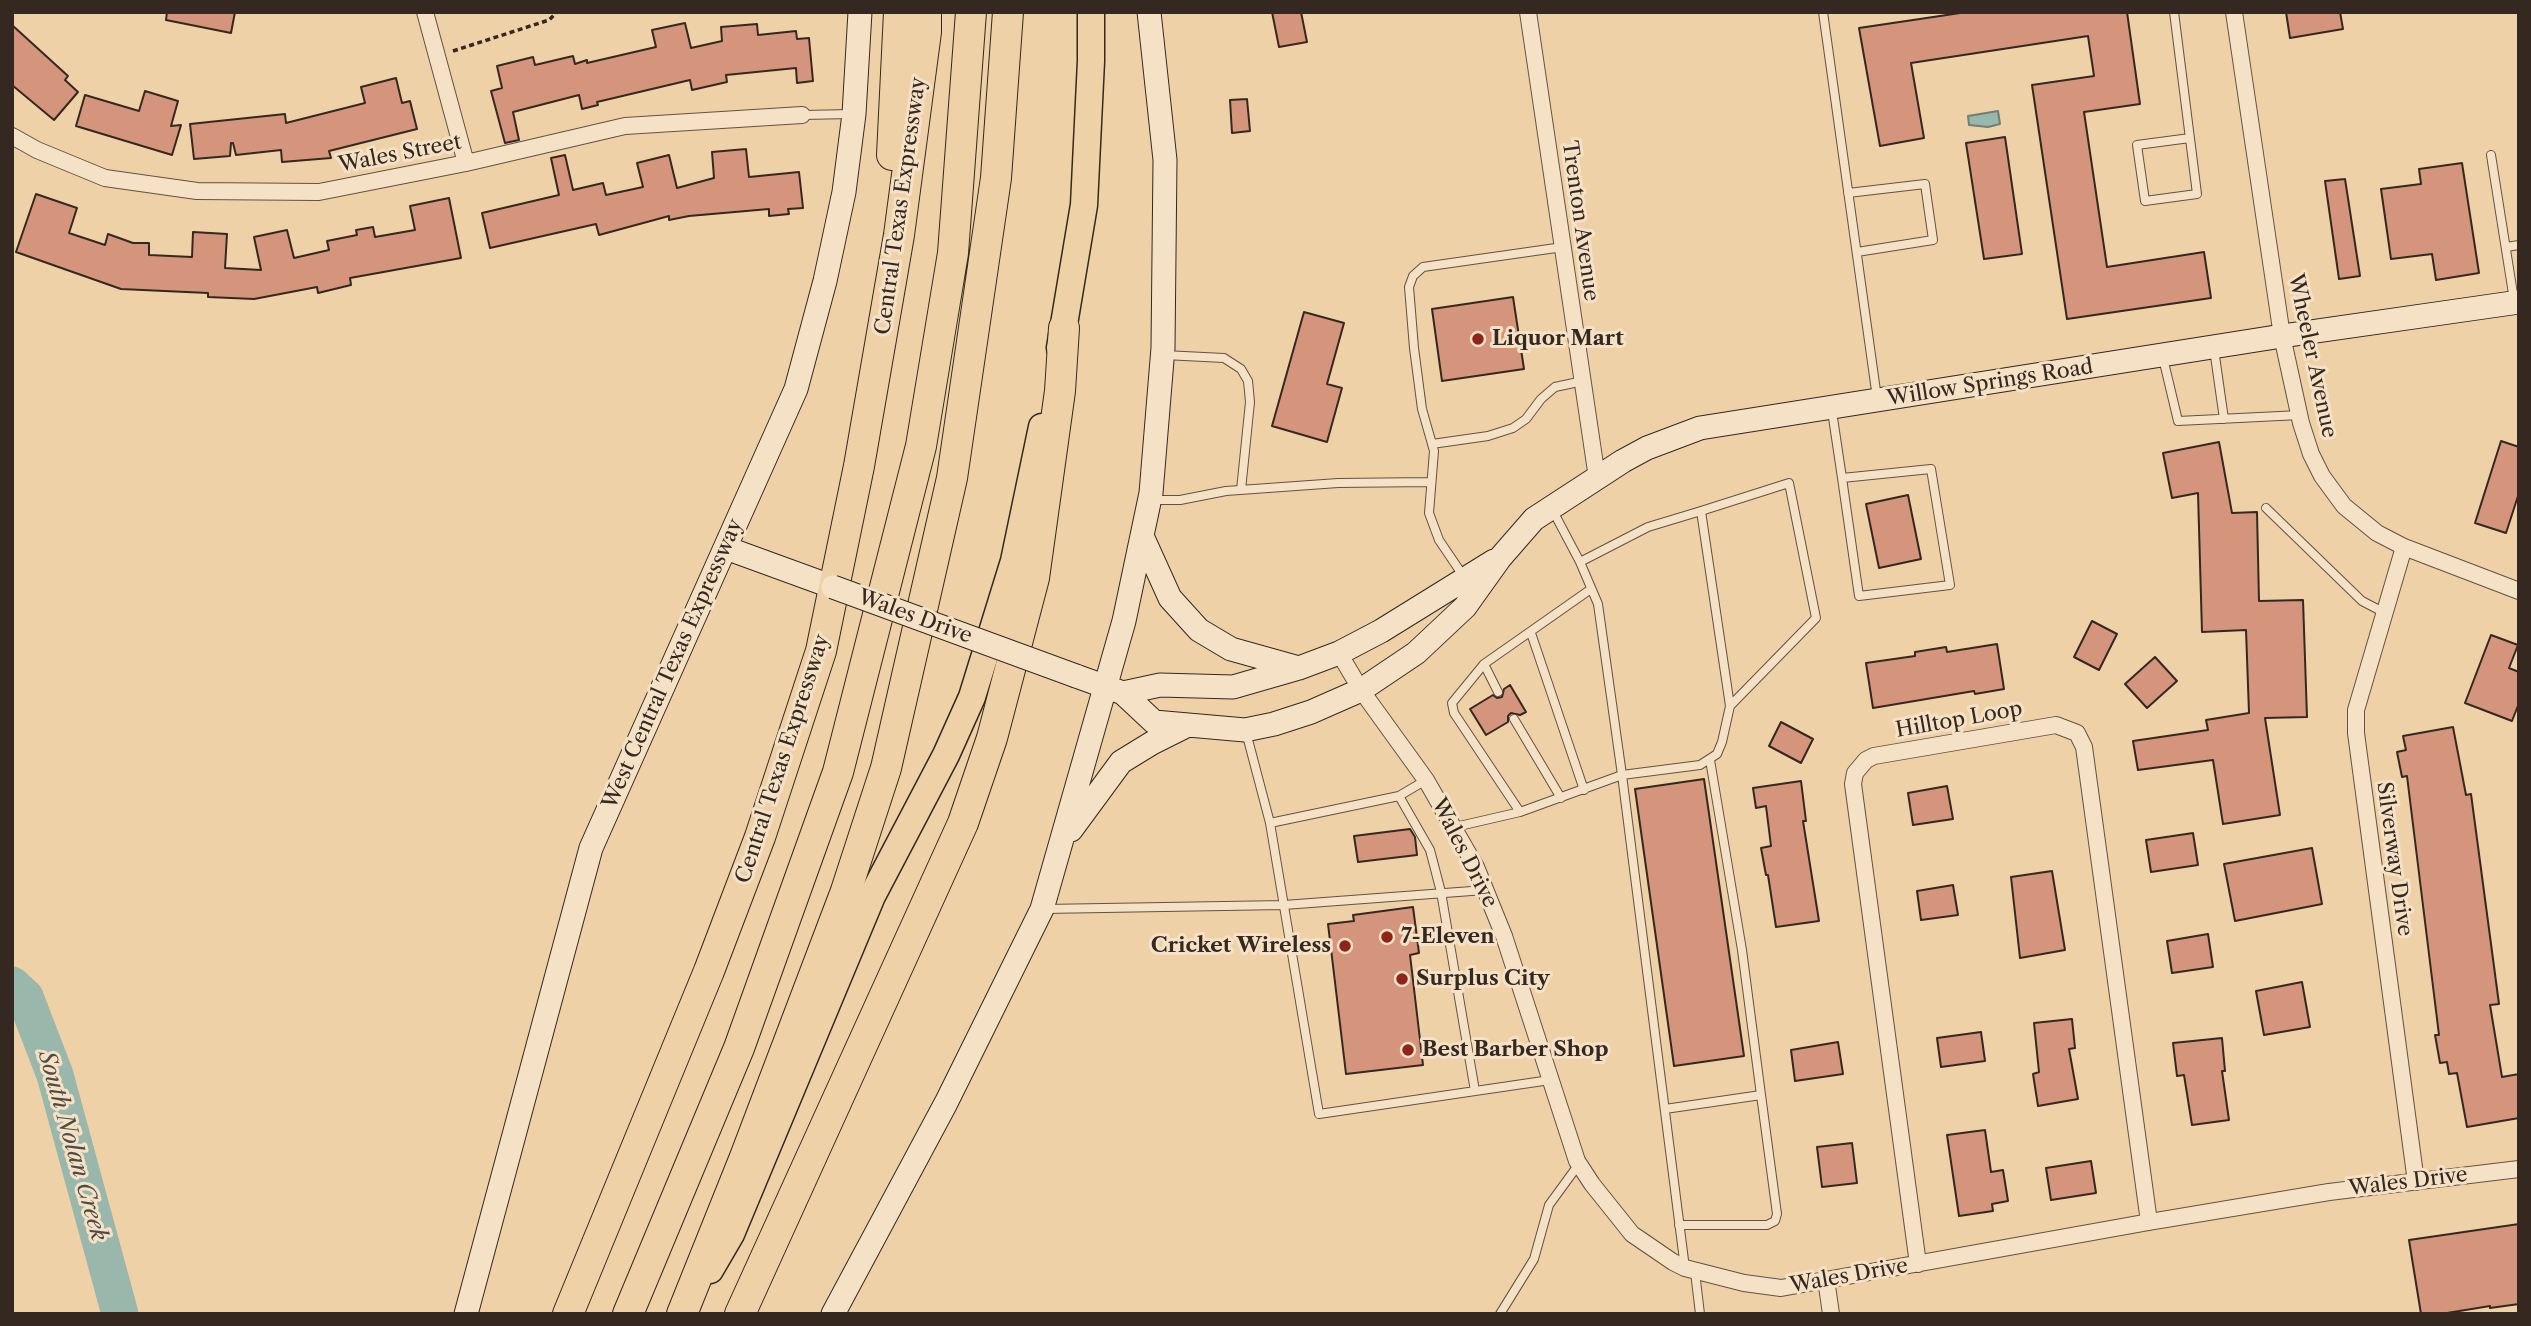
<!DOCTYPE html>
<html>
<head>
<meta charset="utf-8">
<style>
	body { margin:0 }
	#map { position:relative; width:2531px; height:1326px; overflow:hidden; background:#efd1a7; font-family:"Libre Caslon Text",serif }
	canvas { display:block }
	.frame { position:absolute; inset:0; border:14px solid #342821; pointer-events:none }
</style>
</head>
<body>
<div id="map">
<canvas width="2531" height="1326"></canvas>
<div class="frame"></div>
</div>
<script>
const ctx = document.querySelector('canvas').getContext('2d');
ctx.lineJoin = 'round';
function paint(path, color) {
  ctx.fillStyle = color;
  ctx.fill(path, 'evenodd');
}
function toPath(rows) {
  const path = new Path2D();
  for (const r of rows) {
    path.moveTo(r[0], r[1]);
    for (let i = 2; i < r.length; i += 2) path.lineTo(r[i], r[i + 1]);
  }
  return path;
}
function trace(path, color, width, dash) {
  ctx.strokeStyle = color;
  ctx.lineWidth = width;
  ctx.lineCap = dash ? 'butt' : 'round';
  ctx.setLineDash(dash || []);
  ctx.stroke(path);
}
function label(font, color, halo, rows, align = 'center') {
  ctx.font = font + ' "Libre Caslon Text",serif';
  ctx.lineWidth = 6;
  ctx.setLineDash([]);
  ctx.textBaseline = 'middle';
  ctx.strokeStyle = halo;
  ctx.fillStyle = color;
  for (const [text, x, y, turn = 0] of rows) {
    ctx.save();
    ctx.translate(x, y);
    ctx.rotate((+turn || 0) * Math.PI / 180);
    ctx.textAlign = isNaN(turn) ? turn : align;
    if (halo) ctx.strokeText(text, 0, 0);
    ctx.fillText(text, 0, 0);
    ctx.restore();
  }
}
const water = toPath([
	[1998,111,2000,124,1988,127,1969,125,1968,116,1998,111]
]);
paint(water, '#9ab7ab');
trace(water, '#717e74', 2);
trace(toPath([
	[12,985,25,997,55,1075,120,1314]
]), '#9ab7ab', 37);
const building = toPath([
	[167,12,235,12,231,33,166,20,167,12],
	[1272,12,1301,12,1307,42,1279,47,1272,12],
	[1967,12,2127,12,2140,104,2084,112,2107,267,2204,252,2211,298,2067,319,2032,85,2094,76,2088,36,1911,63,1924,138,1880,146,1859,28,1967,12],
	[2286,12,2340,12,2343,29,2290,38,2286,12],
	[685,23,691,48,722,41,721,27,757,24,758,35,796,31,797,39,809,38,813,81,797,83,796,68,726,75,727,82,692,90,690,80,597,102,598,105,582,109,579,95,513,112,519,140,505,143,491,91,502,88,497,66,533,57,535,65,573,56,575,64,587,60,587,63,656,47,652,30,685,23],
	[12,25,68,76,65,80,78,92,54,120,12,85,12,25],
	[396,78,402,103,410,101,417,129,329,151,331,158,282,162,281,150,236,155,233,143,231,143,230,156,194,159,190,124,285,114,286,123,365,103,361,87,396,78],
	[145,91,178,101,171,126,181,125,172,155,76,126,85,95,139,111,145,91],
	[1247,99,1250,131,1232,133,1230,100,1247,99],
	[2005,137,2022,254,1984,259,1966,143,2005,137],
	[746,149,749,177,799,172,803,208,788,209,789,214,769,216,769,209,689,216,669,220,669,216,599,235,596,224,490,248,482,213,559,195,551,158,565,155,573,190,603,183,606,195,643,187,637,163,669,155,677,188,714,178,712,152,746,149],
	[2462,163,2479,273,2436,280,2432,254,2391,259,2381,189,2421,184,2419,169,2462,163],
	[2345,179,2360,276,2339,279,2325,181,2345,179],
	[36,194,77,208,69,233,105,245,108,234,133,243,149,243,149,255,192,257,193,232,227,234,225,268,261,270,254,237,287,230,294,258,329,250,327,241,357,235,356,230,373,227,375,237,415,230,410,206,449,198,461,258,350,278,351,285,318,293,317,287,254,299,208,297,208,293,121,289,16,252,36,194],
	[1513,297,1524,369,1442,381,1432,309,1513,297],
	[1304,312,1344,323,1327,384,1342,388,1327,442,1272,426,1304,312],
	[2501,441,2519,447,2519,493,2506,533,2475,523,2501,441],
	[2219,442,2232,513,2257,512,2259,601,2303,600,2307,717,2265,718,2280,815,2223,824,2213,760,2138,770,2133,741,2208,730,2206,720,2249,713,2246,630,2202,632,2198,493,2172,498,2163,453,2219,442],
	[1908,495,1921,559,1879,568,1866,504,1908,495],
	[2092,621,2117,634,2099,670,2074,657,2092,621],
	[2491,635,2518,645,2509,668,2519,672,2519,703,2512,721,2465,703,2491,635],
	[1997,644,2004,689,1975,694,1974,691,1873,708,1866,663,1915,656,1915,652,1946,647,1947,652,1997,644],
	[2155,657,2177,681,2147,708,2125,684,2155,657],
	[1510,685,1526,712,1520,715,1511,713,1508,716,1508,722,1486,735,1470,709,1493,695,1497,698,1502,697,1504,689,1510,685],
	[1781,722,1813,739,1801,763,1769,746,1781,722],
	[2453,727,2466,795,2471,794,2499,1004,2490,1005,2502,1077,2519,1074,2519,1118,2467,1127,2457,1073,2449,1074,2447,1062,2440,1063,2435,1035,2439,1035,2407,776,2402,777,2397,752,2406,750,2403,736,2453,727],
	[1704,779,1744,1056,1674,1066,1635,789,1704,779],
	[1801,781,1806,821,1803,821,1819,921,1776,927,1768,875,1766,875,1761,848,1771,846,1766,806,1756,808,1753,788,1801,781],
	[1947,786,1953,819,1913,825,1908,793,1947,786],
	[1410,829,1415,837,1417,855,1358,862,1354,836,1410,829],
	[2193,833,2198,865,2151,872,2146,840,2193,833],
	[2312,848,2322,904,2235,921,2224,864,2312,848],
	[2052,871,2065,950,2020,958,2011,877,2052,871],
	[1953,885,1958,915,1921,920,1917,891,1953,885],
	[1413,907,1419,953,1410,955,1423,1065,1346,1074,1328,924,1354,921,1353,915,1413,907],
	[2208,934,2213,967,2172,973,2167,941,2208,934],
	[2302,982,2310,1027,2264,1035,2256,991,2302,982],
	[2072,1019,2075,1048,2069,1049,2078,1099,2038,1106,2033,1074,2039,1072,2034,1023,2072,1019],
	[1981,1032,1985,1061,1941,1067,1937,1038,1981,1032],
	[2222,1038,2225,1071,2222,1071,2229,1120,2192,1125,2184,1075,2177,1076,2173,1043,2222,1038],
	[1838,1042,1843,1074,1795,1081,1791,1050,1838,1042],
	[1985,1130,1991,1172,2003,1170,2008,1201,1992,1204,1993,1211,1959,1216,1947,1135,1985,1130],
	[1852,1143,1857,1183,1822,1187,1817,1147,1852,1143],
	[2091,1161,2096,1193,2051,1200,2046,1168,2091,1161],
	[2519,1224,2519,1304,2490,1308,2490,1306,2441,1314,2421,1314,2409,1240,2519,1224]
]);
paint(building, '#d5957d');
trace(building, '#342821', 2);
const lane = toPath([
	[1823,12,1877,398],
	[2174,12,2197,194,2145,201,2137,145,2190,138],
	[802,115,852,114],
	[2491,155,2514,300],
	[1848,193,1925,184,1933,240,1857,252],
	[2506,247,2519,245],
	[2214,349,2224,419],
	[1164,355,1224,358,1241,369,1248,381,1250,402,1241,490],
	[2163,358,2178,421,2300,415],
	[1832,411,1842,478,1859,596,1950,585,1931,469,1842,478],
	[1432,444,1488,436,1513,428,1526,419,1541,399,1555,387,1583,381],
	[1151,500,1180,500,1226,491,1338,483,1430,482],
	[2266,508,2362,601,2385,613],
	[1701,511,1789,483,1816,618,1730,706],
	[1580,562,1648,527,1701,511,1730,706,1722,742,1717,754,1700,765,1622,775,1685,1268],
	[1464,577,1439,540,1429,513,1434,451,1422,409,1414,348,1409,287,1413,276,1423,267,1563,247],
	[1531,633,1584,790],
	[1484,664,1498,692],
	[1514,719,1561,798],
	[1246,732,1270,823,1319,1114,1550,1080],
	[1426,780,1399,796,1430,850,1441,892,1475,1091],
	[1520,812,1454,713,1452,703,1484,664,1591,589],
	[1270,823,1399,796],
	[1455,827,1520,812,1622,775,1598,604,1580,562,1553,511],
	[1044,909,1284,905,1485,890],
	[1665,1109,1761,1095,1742,950,1710,760],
	[1679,1225,1767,1225,1775,1221,1777,1214,1761,1095],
	[1695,1272,1700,1314],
	[1500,1314,1534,1259,1549,1205,1579,1164]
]);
const street = toPath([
	[425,12,466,163],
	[1528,12,1597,478],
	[2234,12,2282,336,2301,423,2311,454,2322,476,2344,506,2377,533,2404,547,2519,591],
	[12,136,37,150,105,178,197,191,319,192,466,163,625,126,802,115],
	[2404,547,2356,710,2356,733,2416,1182],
	[1339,653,1361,690,1426,780,1476,867,1504,936,1577,1161,1592,1184,1632,1234,1673,1262,1685,1268,1744,1283,1781,1288,2149,1222,2329,1192,2519,1169],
	[1918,1264,1853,784,1855,773,1866,760,1874,756,2056,725,2077,733,2084,747,2149,1222],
	[1826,1279,1831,1314]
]);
const secondary = toPath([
	[1142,536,1170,598,1199,630,1231,649,1299,668],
	[726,548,833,587],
	[1076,676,1123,693,1154,722,1245,730,1274,724,1311,712,1361,690,1416,653,1465,607,1500,558,1534,519,1623,461,1647,448,1700,428,2282,336,2519,302],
	[1123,693,1160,685,1233,687,1299,668,1339,653,1381,631,1494,561],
	[1071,830,1121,762,1152,743,1188,725],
	[466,1314,591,848,796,389,825,281,844,192,854,114,860,12],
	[833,1314,946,1103,1042,909,1124,621,1151,493,1163,348,1165,160,1149,12]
]);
const primary = toPath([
	[1060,348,1084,205,1091,61,1091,12],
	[710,1270,731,1234,872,896,946,755,972,697,1014,561,1042,427]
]);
const highway = toPath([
	[892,155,899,12],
	[568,1314,709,971,760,837,821,651,859,466,899,235,926,32,926,12],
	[628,1314,739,1048,838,772,921,446,953,253,971,12],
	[682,1314,745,1157,846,891,886,768,952,478,996,178,1008,12],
	[740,1314,963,823,992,738,1034,578,1060,391,1064,328]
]);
trace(lane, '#635242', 10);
trace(street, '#635242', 18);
trace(secondary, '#342821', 25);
trace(primary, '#342821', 29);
trace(highway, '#342821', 32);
trace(toPath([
	[453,51,549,20,557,12]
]), '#342821', 3.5, [5, 3.5]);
trace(lane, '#f5e1c6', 8);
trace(street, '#f5e1c6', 16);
trace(secondary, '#f5e1c6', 23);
trace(primary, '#efd1a7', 26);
trace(highway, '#efd1a7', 30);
const secondaryBridge = toPath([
	[833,587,1076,676]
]);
trace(secondaryBridge, '#342821', 25, []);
trace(secondaryBridge, '#f5e1c6', 23);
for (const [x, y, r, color] of [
	[1478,339,7,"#8f2418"],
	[1387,937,7,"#8f2418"],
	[1345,946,7,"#8f2418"],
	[1402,979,7,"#8f2418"],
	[1408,1050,7,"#8f2418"]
]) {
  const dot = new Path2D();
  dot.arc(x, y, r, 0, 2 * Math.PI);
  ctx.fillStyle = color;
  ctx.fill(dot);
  trace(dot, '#f5e1c6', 2.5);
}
label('21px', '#342821', '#f5e1c6', [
	["Wales Street",400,154,-11],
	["Central Texas Expressway",901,206,-82],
	["Trenton Avenue",1580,221,82],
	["Wheeler Avenue",2312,356,78],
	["Willow Springs Road",1990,383,-9],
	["Wales Drive",915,617,20],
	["West Central Texas Expressway",673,664,-66],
	["Hilltop Loop",1959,720,-10],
	["Central Texas Expressway",783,759,-72],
	["Wales Drive",1464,853,63],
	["Silverway Drive",2394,859,82],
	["Wales Drive",2408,1182,-7],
	["Wales Drive",1849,1276,-10]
]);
label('bold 21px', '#342821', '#f5e1c6', [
	["Liquor Mart",1492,339],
	["7-Eleven",1401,937],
	["Cricket Wireless",1331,946,"right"],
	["Surplus City",1416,979],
	["Best Barber Shop",1422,1050]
], 'left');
label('italic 23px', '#4e4c44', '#f5e1c6', [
	["South Nolan Creek",72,1146,74]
]);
</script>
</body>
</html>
